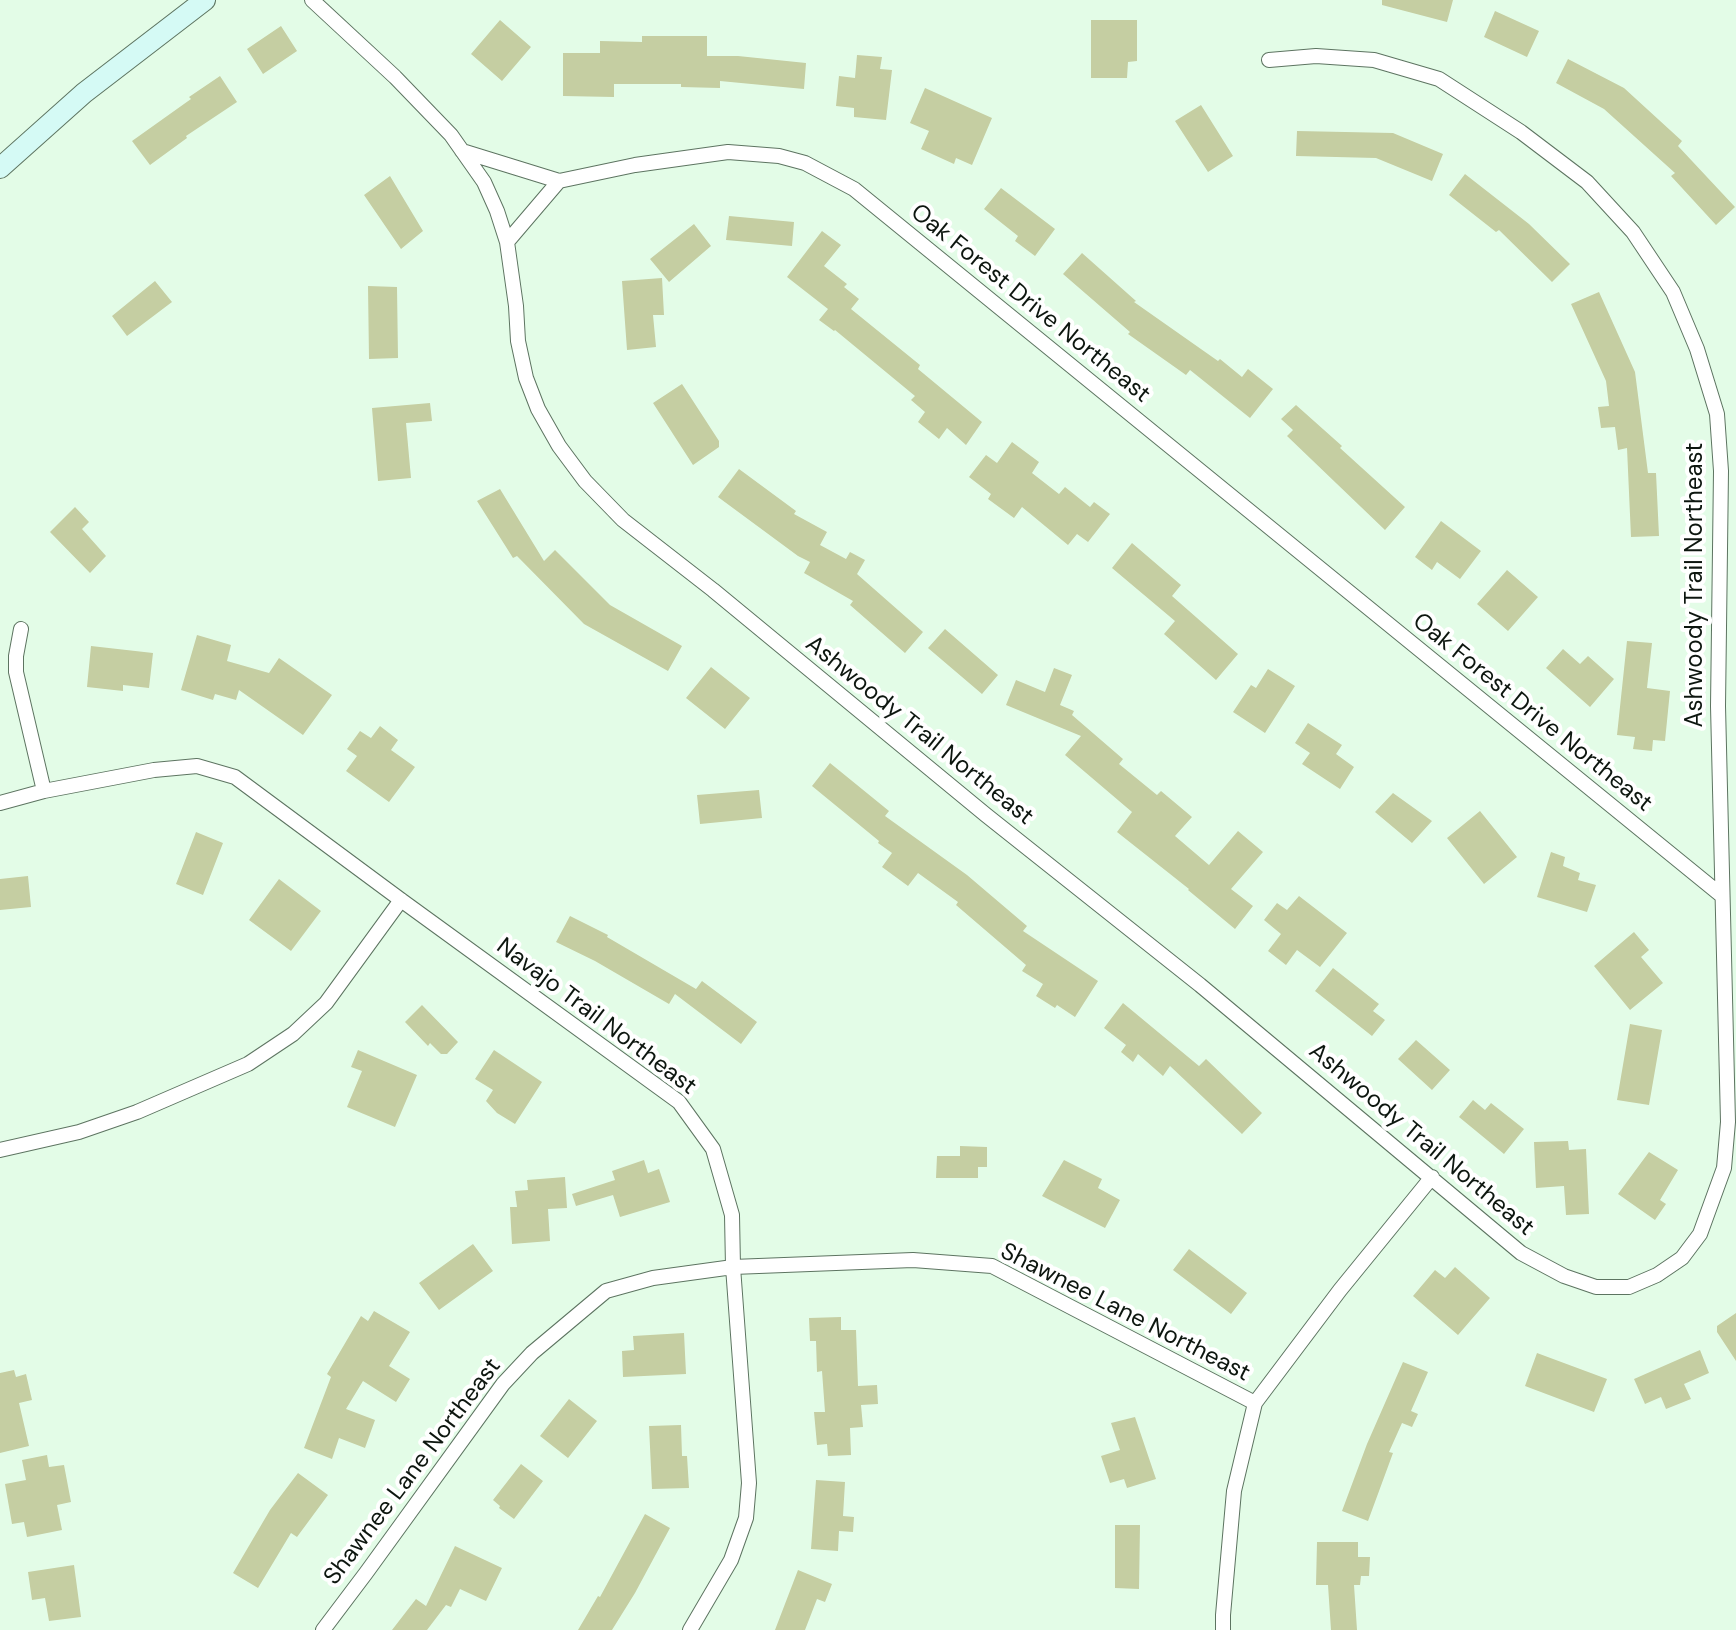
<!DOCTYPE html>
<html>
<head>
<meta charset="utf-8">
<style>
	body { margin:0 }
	canvas { display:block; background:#e3fce7 }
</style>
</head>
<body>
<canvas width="1736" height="1630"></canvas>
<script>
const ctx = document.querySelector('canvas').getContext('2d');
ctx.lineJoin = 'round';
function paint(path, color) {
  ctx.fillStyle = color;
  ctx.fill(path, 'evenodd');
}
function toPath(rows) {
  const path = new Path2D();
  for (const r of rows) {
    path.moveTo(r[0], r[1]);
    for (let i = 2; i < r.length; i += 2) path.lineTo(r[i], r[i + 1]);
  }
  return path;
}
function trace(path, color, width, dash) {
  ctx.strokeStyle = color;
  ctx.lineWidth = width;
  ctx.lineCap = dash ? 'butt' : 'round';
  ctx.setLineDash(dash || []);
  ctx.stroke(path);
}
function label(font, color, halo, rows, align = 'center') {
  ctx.font = font + ' "DM Sans",sans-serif';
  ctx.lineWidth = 8;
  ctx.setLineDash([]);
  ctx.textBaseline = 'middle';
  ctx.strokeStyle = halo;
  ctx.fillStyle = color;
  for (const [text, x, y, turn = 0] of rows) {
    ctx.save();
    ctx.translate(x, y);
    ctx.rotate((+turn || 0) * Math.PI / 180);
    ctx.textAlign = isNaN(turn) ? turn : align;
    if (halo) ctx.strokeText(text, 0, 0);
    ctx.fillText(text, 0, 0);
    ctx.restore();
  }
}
paint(toPath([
	[1382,0,1453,0,1447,22,1382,5],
	[1495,11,1539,31,1527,57,1484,37],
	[500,20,531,47,502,81,471,54],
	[1091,20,1137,20,1137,61,1128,62,1127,78,1091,78],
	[281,26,297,51,263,74,247,49],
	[642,36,707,36,707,56,738,56,806,63,804,89,720,81,720,88,681,87,681,84,614,84,614,97,563,96,563,53,600,53,600,41,642,42],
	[857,55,882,57,880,69,892,70,886,120,854,117,854,108,836,106,839,76,855,78],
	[1568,59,1624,88,1682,141,1678,146,1735,207,1716,225,1671,176,1675,173,1604,109,1556,83],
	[220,76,237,102,186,136,187,138,150,165,132,141,191,99,189,97],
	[925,88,992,118,972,165,956,158,954,164,921,149,929,131,910,123],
	[1201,105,1233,156,1208,172,1175,121],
	[1297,131,1393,133,1443,154,1432,181,1376,158,1296,156],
	[1465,174,1529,224,1570,264,1552,282,1499,230,1496,232,1449,195],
	[390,176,423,231,401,249,364,195],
	[1001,188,1055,229,1035,256,1015,241,1018,236,984,209],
	[729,216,794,222,792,246,726,240],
	[694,224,711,246,669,282,650,259],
	[822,231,841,245,824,266,847,284,844,287,859,299,851,309,920,365,918,369,982,422,966,445,947,428,939,439,918,422,925,412,911,400,915,396,835,330,834,331,819,320,828,309,787,277],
	[1082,253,1136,301,1134,302,1218,361,1220,359,1242,377,1248,369,1273,389,1250,418,1190,370,1186,375,1128,334,1130,332,1063,274],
	[662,278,664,315,653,315,656,347,627,350,622,281],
	[155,281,172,302,127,336,112,316],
	[368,286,397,287,398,358,369,359],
	[1599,292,1635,372,1648,473,1656,473,1659,536,1631,537,1627,448,1618,450,1615,427,1601,428,1598,407,1609,406,1606,381,1571,304],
	[682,384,719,441,719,447,693,465,653,403],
	[430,403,432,421,406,423,411,478,378,481,372,408],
	[1296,405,1342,446,1340,448,1405,507,1385,530,1287,436,1293,430,1281,419],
	[1012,442,1039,462,1032,473,1059,494,1065,487,1090,507,1094,502,1110,514,1088,542,1077,534,1068,545,1022,507,1014,518,988,499,991,494,969,477,986,455,997,463],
	[739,469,796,511,794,514,827,532,820,545,846,559,850,552,865,560,857,574,923,632,905,653,850,605,853,601,804,573,810,562,798,556,718,497],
	[500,489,544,561,555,550,610,605,682,646,668,671,584,624,517,556,513,558,477,501],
	[75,507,89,522,82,529,106,556,90,573,50,532],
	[1441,521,1481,551,1460,579,1437,562,1432,570,1415,557],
	[1132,543,1181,585,1172,596,1238,654,1216,680,1164,634,1175,621,1112,568],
	[1507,570,1538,597,1508,631,1477,604],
	[945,629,998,675,982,694,928,648],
	[197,635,231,645,227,661,269,673,279,658,332,695,303,735,239,690,236,700,215,694,213,700,181,690],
	[1627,641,1652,643,1647,688,1670,691,1665,741,1653,740,1652,751,1633,749,1635,737,1617,735],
	[91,646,153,653,149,688,123,685,123,691,87,687],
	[1563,649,1580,664,1588,656,1614,679,1590,707,1546,668],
	[711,667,750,698,725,729,686,698],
	[1054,668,1072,675,1060,705,1074,711,1072,715,1123,759,1119,764,1157,795,1161,791,1192,817,1175,836,1209,865,1238,831,1263,852,1231,889,1253,906,1235,929,1188,890,1189,889,1117,832,1132,812,1065,755,1081,736,1006,705,1016,680,1045,692],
	[1268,669,1295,686,1265,733,1233,712,1251,685,1256,688],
	[1308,723,1342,745,1336,754,1354,767,1340,789,1302,764,1310,753,1295,743],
	[380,726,398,740,391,750,415,767,389,802,346,771,357,756,347,749,360,731,371,738],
	[830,763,889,811,885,816,967,875,1027,926,1023,931,1098,981,1075,1017,1057,1005,1055,1008,1036,996,1043,984,1022,971,1026,965,956,905,958,902,918,873,908,886,882,867,892,853,878,843,879,841,812,786],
	[759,790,762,818,700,824,697,795],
	[1393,793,1432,821,1412,843,1375,812],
	[1480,811,1517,857,1484,884,1447,838],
	[196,832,223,843,203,895,176,884],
	[1551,852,1565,857,1563,866,1580,873,1578,880,1596,885,1587,912,1537,897],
	[28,876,31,907,0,910,0,879],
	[279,879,321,911,291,951,249,920],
	[1299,896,1347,933,1320,967,1297,950,1286,965,1268,951,1281,934,1264,920,1277,903,1287,910],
	[570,916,608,935,607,937,696,989,702,981,757,1022,741,1044,675,994,669,1004,595,961,556,942],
	[1634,932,1649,950,1641,957,1663,983,1630,1010,1594,966],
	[1333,968,1379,1004,1373,1011,1385,1020,1372,1036,1315,991],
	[1123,1003,1199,1066,1206,1059,1262,1113,1242,1134,1170,1066,1163,1076,1138,1054,1133,1062,1121,1052,1126,1045,1104,1028],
	[422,1005,458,1042,447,1054,441,1054,430,1043,428,1046,405,1022],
	[1630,1024,1662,1030,1649,1105,1617,1100],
	[1416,1040,1450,1070,1432,1090,1398,1059],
	[358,1050,417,1075,395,1127,347,1107,362,1071,351,1067],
	[494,1050,542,1082,515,1124,497,1113,486,1101,493,1090,475,1079],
	[1473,1100,1485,1110,1491,1103,1524,1129,1504,1154,1459,1117],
	[1568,1141,1569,1150,1586,1149,1589,1214,1566,1215,1564,1186,1536,1188,1534,1142],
	[960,1146,987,1147,987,1167,978,1167,978,1178,936,1178,937,1156,960,1156],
	[1649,1152,1678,1170,1660,1200,1666,1204,1655,1220,1618,1194],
	[644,1160,648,1173,659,1169,670,1202,620,1217,613,1195,576,1206,572,1194,615,1180,612,1171],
	[1064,1160,1102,1179,1098,1188,1120,1200,1105,1228,1042,1196],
	[565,1177,567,1208,548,1209,550,1241,512,1244,510,1207,517,1207,515,1191,528,1190,527,1180],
	[473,1244,493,1271,439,1310,419,1283],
	[1189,1249,1247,1293,1231,1314,1173,1270],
	[1455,1267,1490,1298,1458,1335,1413,1296,1435,1270,1445,1278],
	[374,1311,410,1332,389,1366,410,1379,396,1402,363,1381,346,1409,375,1420,365,1448,339,1438,332,1459,304,1448,331,1377,327,1374,361,1316,368,1321],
	[1736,1313,1736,1361,1717,1332,1717,1326],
	[841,1317,841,1330,856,1330,858,1386,877,1385,878,1404,861,1405,863,1427,850,1428,851,1455,828,1456,827,1444,817,1445,814,1412,825,1412,822,1371,817,1372,816,1341,810,1341,809,1318],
	[684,1333,686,1374,623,1377,622,1351,634,1350,633,1336],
	[1700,1350,1709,1373,1684,1384,1691,1399,1666,1409,1661,1397,1645,1404,1634,1379],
	[1537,1353,1607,1379,1594,1412,1525,1386],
	[1403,1362,1428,1372,1411,1411,1418,1414,1412,1427,1402,1423,1389,1452,1393,1453,1368,1521,1342,1511,1367,1444],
	[14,1370,16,1377,26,1374,32,1400,19,1403,29,1446,0,1453,0,1373],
	[569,1399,597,1421,568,1458,540,1436],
	[1135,1417,1156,1479,1127,1488,1124,1479,1110,1483,1101,1456,1120,1450,1111,1423],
	[681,1425,682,1456,687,1456,689,1488,652,1489,649,1426],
	[47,1455,49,1467,64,1465,71,1502,57,1505,62,1530,27,1537,24,1522,12,1524,5,1484,26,1480,22,1460],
	[521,1464,543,1481,514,1519,499,1508,500,1506,493,1500],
	[298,1473,328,1495,297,1537,291,1533,258,1588,233,1573,270,1510],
	[816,1480,845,1482,843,1516,854,1517,853,1532,839,1531,838,1551,811,1549],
	[645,1514,670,1528,635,1593,612,1630,578,1630,598,1596,600,1597],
	[1115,1525,1140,1525,1139,1589,1115,1588],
	[1317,1542,1358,1542,1358,1557,1370,1557,1369,1576,1361,1576,1360,1585,1354,1585,1357,1630,1331,1630,1328,1585,1316,1585],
	[455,1546,502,1568,486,1601,460,1589,451,1607,446,1605,427,1630,392,1630,416,1599,426,1606],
	[74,1565,81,1617,49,1621,45,1598,32,1600,28,1572],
	[798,1570,832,1584,825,1602,817,1599,805,1630,775,1630]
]), '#c5cea2');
const street = toPath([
	[312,0,395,77,451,135,484,182,497,211,507,242,516,306,518,341,526,378,538,409,559,446,585,481,623,520,713,590,986,815,1200,985,1521,1253,1564,1276,1596,1287,1629,1287,1657,1275,1682,1258,1700,1234,1724,1168,1728,1122,1718,706,1721,471,1717,414,1697,349,1673,292,1633,232,1587,182,1521,132,1439,79,1374,60,1316,56,1269,60],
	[462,151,559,181],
	[507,242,559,181,635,165,728,152,779,156,805,163,854,189,1721,895],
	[21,629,16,656,16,672,44,791],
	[0,803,44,791,154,770,197,766,235,777,401,900,679,1102,713,1149,732,1215,733,1267,749,1483,746,1518,731,1560,690,1630],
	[0,1150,79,1132,137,1112,248,1064,293,1034,326,1003,401,900],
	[323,1630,366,1573,503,1384,532,1353,606,1291,653,1278,733,1267,913,1260,992,1266,1255,1403],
	[1223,1630,1223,1615,1234,1491,1255,1403,1340,1290,1432,1177]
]);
const secondary = toPath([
	[0,168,84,93,205,0]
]);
trace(street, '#5d7461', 16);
trace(secondary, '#5d7461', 22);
trace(street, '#fff', 14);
trace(secondary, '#d5faf5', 20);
label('24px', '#0d160f', '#fff', [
	["Oak Forest Drive Northeast",1030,304,39],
	["Ashwoody Trail Northeast",1696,585,-90],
	["Oak Forest Drive Northeast",1532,713,39],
	["Ashwoody Trail Northeast",919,731,39],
	["Navajo Trail Northeast",596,1017,37],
	["Ashwoody Trail Northeast",1421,1140,40],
	["Shawnee Lane Northeast",1125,1313,27],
	["Shawnee Lane Northeast",413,1472,-53]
]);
</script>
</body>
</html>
